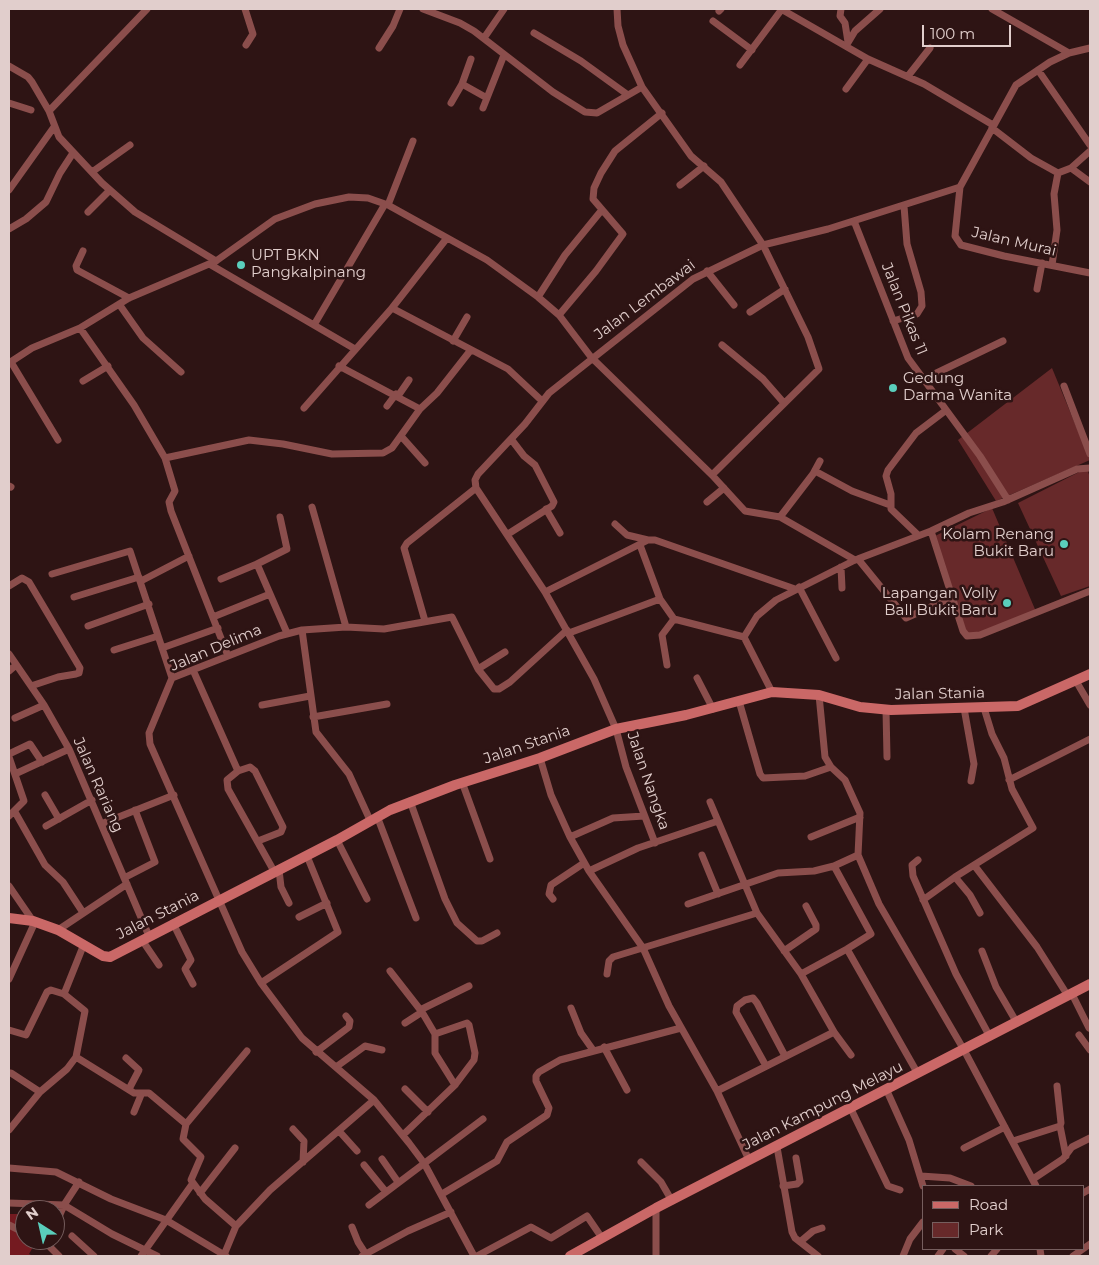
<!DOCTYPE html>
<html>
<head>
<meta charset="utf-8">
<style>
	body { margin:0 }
	#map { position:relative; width:1099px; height:1265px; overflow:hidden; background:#2e1414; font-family:Montserrat,sans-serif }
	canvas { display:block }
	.frame { position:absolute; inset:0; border:10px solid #e1cecc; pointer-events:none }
	.legend { position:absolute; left:922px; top:1185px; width:162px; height:65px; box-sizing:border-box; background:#2e1414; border:1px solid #765e5e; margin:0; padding:6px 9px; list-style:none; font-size:15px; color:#e1cecc }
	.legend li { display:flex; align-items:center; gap:10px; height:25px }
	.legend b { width:25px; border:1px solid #765e5e }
	.north { position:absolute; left:15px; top:1200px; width:50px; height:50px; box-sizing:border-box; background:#2e1414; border:1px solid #765e5e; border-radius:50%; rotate:325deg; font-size:14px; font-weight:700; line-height:20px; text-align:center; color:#e1cecc }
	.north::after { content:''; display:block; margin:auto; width:18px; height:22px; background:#5acebc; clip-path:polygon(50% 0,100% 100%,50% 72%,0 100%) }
	.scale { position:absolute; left:922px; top:25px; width:89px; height:22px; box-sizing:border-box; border:2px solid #e1cecc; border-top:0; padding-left:6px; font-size:15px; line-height:18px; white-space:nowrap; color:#e1cecc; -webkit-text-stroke:4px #2e1414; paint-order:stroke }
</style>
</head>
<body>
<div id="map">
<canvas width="1099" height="1265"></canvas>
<div class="frame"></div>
<ul class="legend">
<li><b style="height:6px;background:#ca6867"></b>Road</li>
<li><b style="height:14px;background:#67292a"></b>Park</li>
</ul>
<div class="north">N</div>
<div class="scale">100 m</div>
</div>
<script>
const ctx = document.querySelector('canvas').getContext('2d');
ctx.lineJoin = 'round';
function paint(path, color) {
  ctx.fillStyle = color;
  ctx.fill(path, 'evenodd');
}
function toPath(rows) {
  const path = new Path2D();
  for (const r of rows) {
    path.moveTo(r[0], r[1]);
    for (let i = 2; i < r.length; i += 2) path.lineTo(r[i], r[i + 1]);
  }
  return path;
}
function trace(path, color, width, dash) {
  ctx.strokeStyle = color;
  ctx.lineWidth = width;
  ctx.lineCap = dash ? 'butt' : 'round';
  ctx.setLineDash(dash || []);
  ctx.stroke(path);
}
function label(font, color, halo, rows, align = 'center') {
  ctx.font = font + ' Montserrat,sans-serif';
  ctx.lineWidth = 5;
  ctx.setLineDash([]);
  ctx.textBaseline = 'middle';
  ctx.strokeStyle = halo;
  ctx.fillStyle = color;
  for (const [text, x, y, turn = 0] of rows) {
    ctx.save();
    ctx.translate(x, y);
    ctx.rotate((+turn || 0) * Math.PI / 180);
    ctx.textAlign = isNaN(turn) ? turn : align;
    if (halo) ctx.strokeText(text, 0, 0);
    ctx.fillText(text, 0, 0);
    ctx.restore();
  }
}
paint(toPath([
	[1052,368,1090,460,996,501,958,440],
	[1087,468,1090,478,1090,586,1061,596,1018,503],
	[992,508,1037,614,968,638,935,536]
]), '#67292a');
paint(toPath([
	[9,1214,25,1214,25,1240,37,1240,29,1254,33,1256,9,1256]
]), '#741a20');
trace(toPath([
	[245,9,253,34,246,45],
	[423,9,460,23,474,31,553,92,585,112,597,113,642,87],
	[617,9,618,26,623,45,642,87,691,156,721,182,763,245,808,337,819,369,712,475],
	[781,9,868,59,924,84,993,125],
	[841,9,840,16,845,23,848,42],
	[992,9,1069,53],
	[719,11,721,9],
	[713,21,752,50],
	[534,33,581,61,628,95],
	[484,38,504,9],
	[846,46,855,31,880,9],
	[379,48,393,26,400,9],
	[471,59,462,84,487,98],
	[740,65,782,9],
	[9,66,28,77,32,82,49,111,59,137,102,183,135,212,216,261,275,219,315,204,349,197,368,198,388,205,487,260,538,297,559,315,591,357,712,475,745,511,780,517,855,560],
	[1038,70,1090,145],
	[908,76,930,48],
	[846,89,868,59],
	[9,103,31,110],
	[451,103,462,84],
	[483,108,504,55],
	[49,111,147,9],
	[992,128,1031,158,1058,173,1071,168,1090,151],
	[1071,168,1090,182],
	[92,172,130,145],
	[680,185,704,166],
	[960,187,955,236,961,245,1004,256,1090,273],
	[9,190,54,127],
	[388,205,413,141],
	[88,212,110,190],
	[854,221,908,358,980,456,1008,500],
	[9,229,26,219,46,202,60,173,73,153],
	[83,251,76,266,77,270,129,298],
	[211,265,355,349],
	[1052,265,1057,230,1054,194,1058,173],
	[707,271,734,305],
	[1037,289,1042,263],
	[538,297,565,255,601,211],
	[119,304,143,338,181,372],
	[392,308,508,369,541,400],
	[750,312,785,289],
	[559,315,596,271,623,234,593,199,594,188,601,173,615,151,662,113],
	[893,321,917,314,922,306,921,292,907,244,904,206],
	[314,325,385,204],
	[80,328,134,405,165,458,175,491,169,502,171,511,228,656],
	[453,341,467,317],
	[722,345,763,379,784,403],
	[11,362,58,440],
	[9,363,32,348,80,328,129,298,216,261],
	[339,366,420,409],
	[922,380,1003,341],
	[83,381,108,366],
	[1064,386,1090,454],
	[398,396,409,380],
	[387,406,396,394],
	[304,408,392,308,447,238],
	[401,436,425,463],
	[165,458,249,440,283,444,332,454,383,453,392,448,420,409,437,393,470,351],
	[815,471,852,491,890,505],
	[9,486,11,487],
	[707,502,724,488],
	[312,507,346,627],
	[546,509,560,533],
	[280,517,287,549,257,564,287,633],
	[780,517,813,474,820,461],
	[615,524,627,535,648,540],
	[931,531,963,631,967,636,980,635,1090,591],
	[508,534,552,506,554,502,535,465,524,456,511,439],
	[918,535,891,509,891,494,886,476,888,470,916,433,945,411],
	[640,545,660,599,674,619,744,637],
	[858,559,906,618,953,597],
	[841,567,842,588],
	[52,574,130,551,172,678],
	[221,579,257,564],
	[141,581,189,556],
	[9,586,22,578,29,582,80,668,79,673,76,674,58,677,31,686],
	[799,587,836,658],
	[545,592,648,540,655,540,795,589],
	[74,597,139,577],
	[213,617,270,594],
	[425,621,404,548,407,543,476,488],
	[88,626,149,604],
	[302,630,346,627,384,629,452,617,478,669,494,689,499,689,510,682,567,630],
	[569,633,660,599],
	[162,648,218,628],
	[114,650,158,636],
	[9,654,44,705,69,749,149,936],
	[667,665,662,635,674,619],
	[478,669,505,652],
	[193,670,238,771,227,780,228,789,275,873],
	[9,671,16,665],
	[697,678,713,709],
	[1076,681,1090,705],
	[772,692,744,637,757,616,776,600,855,560,931,531,969,513,1003,502,1077,469,1090,468],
	[819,695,825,757,831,767,845,780,860,813,858,855,879,904,964,1050,1036,1186],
	[739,701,760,774,763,778,805,776,831,767],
	[262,705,310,696],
	[964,708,974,764,971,781],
	[886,710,887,757],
	[313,717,387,704],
	[15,718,44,705],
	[9,754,30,744,42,762],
	[9,757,24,801,9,816],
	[540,758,551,795,570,837,589,871,643,948,669,1006,717,1091,749,1160],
	[238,771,250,767,255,771,283,827,281,832,258,841],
	[15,774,69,749],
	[1009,780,1090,739],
	[462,782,490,859],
	[45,795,59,819],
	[410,801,445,899,457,923,477,941,482,941,497,933],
	[710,802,757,913,801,974,834,1032,717,1091],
	[15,812,45,865,63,882,82,911],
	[377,816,416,918],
	[370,820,349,774,316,732,302,630,279,636,172,678,149,733,150,744,242,952,261,983,302,1038,374,1100,409,1143,424,1163,474,1256],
	[101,824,174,795],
	[46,826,92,800],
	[570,837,613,818,644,816],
	[811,837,860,817],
	[337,840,367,899],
	[655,843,626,767,616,729,594,679,545,592,476,488,475,480,478,474,525,424,549,393,693,279,763,245,828,229,960,187,1016,85,1050,62,1069,53,1090,48],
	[702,855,718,894],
	[918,860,912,865,913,876,956,974,990,1037],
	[974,865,1037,947,1068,996],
	[279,870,281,887,289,903],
	[589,871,638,848,718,821],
	[955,877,970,895,980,913],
	[124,878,155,862,135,810],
	[9,886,33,921],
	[553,899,549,894,551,885,584,863],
	[923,900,955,877,1033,828,1012,789,1004,758,992,734,984,708],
	[688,904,778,873,814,871,834,866,858,855],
	[299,917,327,903],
	[173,923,191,960,185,969,193,984],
	[58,930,127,884],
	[142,940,159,965],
	[847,949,918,1074],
	[784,951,816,929,816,925,806,906],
	[982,951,996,987,1017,1023],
	[390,971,422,1012,435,1034],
	[607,974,609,961,613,957,757,913],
	[801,974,847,949,871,934,834,866],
	[9,979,35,922],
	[261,983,338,932,307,856],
	[1072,994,1089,1028],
	[571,1008,581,1033,593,1050],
	[420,1010,469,986],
	[405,1023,422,1012],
	[9,1030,26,1035,47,992,51,990,64,994],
	[834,1032,851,1055],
	[1079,1035,1090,1050],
	[604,1047,627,1090],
	[316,1052,349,1027,350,1021,346,1016],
	[76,1057,134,1093,149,1093,186,1124,183,1139,201,1157,191,1180,205,1199,236,1226],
	[126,1058,139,1070,129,1089],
	[766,1066,736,1012,737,1006,745,1000,753,998,757,1003,785,1056],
	[336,1067,365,1046,382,1050],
	[9,1073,11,1073,40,1092],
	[405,1089,428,1112],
	[887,1091,909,1140,923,1186],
	[851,1109,888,1186,900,1190],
	[134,1112,141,1095],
	[186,1124,247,1051],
	[1060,1126,1066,1156],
	[293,1129,304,1141,303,1162],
	[9,1130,40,1092,67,1069,76,1057,85,1011,64,994,84,944],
	[339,1131,357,1151],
	[403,1135,455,1085,474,1060,475,1053,469,1025,467,1023,435,1034,435,1053,455,1085],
	[1013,1141,1060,1126,1061,1123,1057,1086],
	[777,1147,792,1232,795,1238,818,1256],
	[964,1148,1005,1127],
	[382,1159,398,1182],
	[641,1162,661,1182,672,1201],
	[364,1165,386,1192],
	[9,1168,56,1172,111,1199,166,1220,226,1256],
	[921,1176,950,1178,971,1186],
	[1033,1179,1063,1159,1072,1147,1090,1138],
	[783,1186,797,1184,800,1181,796,1158],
	[200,1193,235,1148],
	[1083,1193,1090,1189],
	[442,1194,497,1161,507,1142,547,1115,549,1108,536,1081,536,1076,539,1072,560,1060,681,1028],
	[9,1203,64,1205,112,1234,157,1256],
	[369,1205,483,1119],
	[9,1225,25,1233],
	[55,1226,64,1205,79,1182],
	[352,1227,358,1242,367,1256],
	[72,1236,94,1256],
	[38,1240,47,1244,59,1256],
	[800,1242,813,1231,822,1228],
	[955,1249,964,1256],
	[1040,1249,1041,1256],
	[224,1255,236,1226,270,1190,374,1100],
	[141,1256,193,1183],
	[362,1256,408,1231,451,1212],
	[477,1256,531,1227,551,1238,587,1216,602,1238],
	[656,1256,656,1208],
	[903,1256,910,1239,923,1222],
	[938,1256,943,1249],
	[991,1256,997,1249],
	[1073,1256,1090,1244]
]), '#8b4e4c', 7);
trace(toPath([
	[9,918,33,921,58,930,103,956,110,957,337,840,390,810,455,785,540,758,616,729,686,715,772,692,819,695,860,707,891,710,1018,706,1090,674],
	[570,1256,656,1208,1090,984]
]), '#ca6867', 10);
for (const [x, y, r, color] of [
	[241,265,5,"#5acebc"],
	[893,388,5,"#5acebc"],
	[1064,544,5,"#5acebc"],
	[1007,603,5,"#5acebc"]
]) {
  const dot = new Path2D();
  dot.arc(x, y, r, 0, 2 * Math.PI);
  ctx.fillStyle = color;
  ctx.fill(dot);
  trace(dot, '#2e1414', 2);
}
label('15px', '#e1cecc', '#2e1414', [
	["Jalan Murai",1014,242,13],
	["Jalan Lembawai",645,300,-37],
	["Jalan Pikas 11",904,309,68],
	["Jalan Delima",216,648,-23],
	["Jalan Stania",940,694,-1],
	["Jalan Stania",527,745,-19],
	["Jalan Nangka",648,781,71],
	["Jalan Rariang",98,785,66],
	["Jalan Stania",158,915,-27],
	["Jalan Kampung Melayu",823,1106,-27]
]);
label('15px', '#e1cecc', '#2e1414', [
	["UPT BKN",251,256],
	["Pangkalpinang",251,273],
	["Gedung",903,379],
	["Darma Wanita",903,396],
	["Kolam Renang",1054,535,"right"],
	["Bukit Baru",1054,552,"right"],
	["Lapangan Volly",997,594,"right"],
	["Ball Bukit Baru",997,611,"right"]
], 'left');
</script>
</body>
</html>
